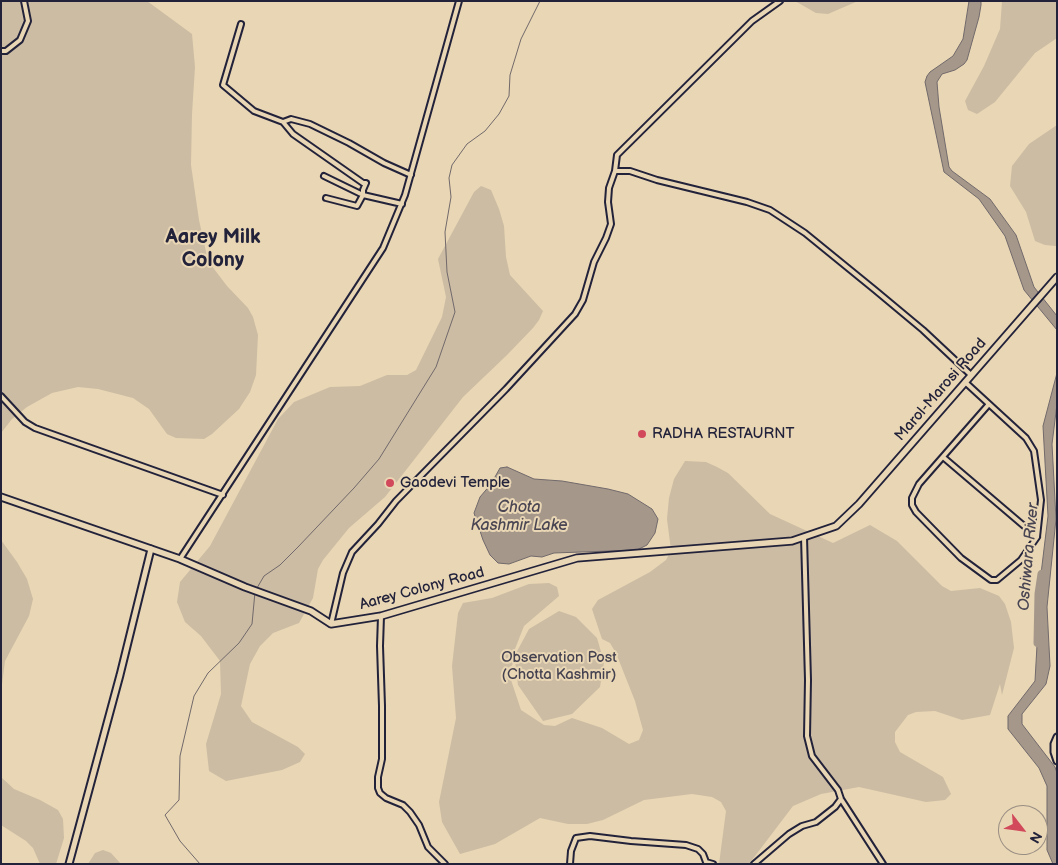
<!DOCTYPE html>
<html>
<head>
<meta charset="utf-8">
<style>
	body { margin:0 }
	#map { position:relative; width:1058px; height:865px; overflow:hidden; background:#e9d6b4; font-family:"Balsamiq Sans",sans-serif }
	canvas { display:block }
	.frame { position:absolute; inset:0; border:2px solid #22223b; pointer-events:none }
	.north { position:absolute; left:998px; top:805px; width:50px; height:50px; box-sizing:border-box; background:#e9d6b4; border:1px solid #998e84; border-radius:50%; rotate:120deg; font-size:14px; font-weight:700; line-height:20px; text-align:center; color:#22223b }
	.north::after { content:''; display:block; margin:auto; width:18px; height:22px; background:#d1495b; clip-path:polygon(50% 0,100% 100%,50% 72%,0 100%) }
</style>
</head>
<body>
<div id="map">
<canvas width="1058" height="865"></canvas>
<div class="frame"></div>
<div class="north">N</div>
</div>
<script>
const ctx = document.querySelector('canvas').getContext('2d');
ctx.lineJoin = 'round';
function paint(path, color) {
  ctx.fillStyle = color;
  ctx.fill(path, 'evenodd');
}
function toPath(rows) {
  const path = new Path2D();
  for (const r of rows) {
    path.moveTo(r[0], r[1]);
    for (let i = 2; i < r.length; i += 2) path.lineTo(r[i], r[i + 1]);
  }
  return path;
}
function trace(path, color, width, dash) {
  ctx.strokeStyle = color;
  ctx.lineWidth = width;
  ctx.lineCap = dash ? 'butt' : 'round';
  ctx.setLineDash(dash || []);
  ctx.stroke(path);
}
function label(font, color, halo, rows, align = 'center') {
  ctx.font = font + ' "Balsamiq Sans",sans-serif';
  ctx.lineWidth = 4;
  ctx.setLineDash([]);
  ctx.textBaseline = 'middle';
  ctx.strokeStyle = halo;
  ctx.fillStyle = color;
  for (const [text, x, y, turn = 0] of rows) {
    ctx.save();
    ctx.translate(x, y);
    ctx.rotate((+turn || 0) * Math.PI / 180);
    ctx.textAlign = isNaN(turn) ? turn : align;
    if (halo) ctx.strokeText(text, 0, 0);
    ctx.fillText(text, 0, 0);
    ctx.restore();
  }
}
paint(toPath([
	[1,1,147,1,192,34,195,67,192,114,191,165,199,220,208,261,227,286,248,308,253,317,258,335,256,375,250,392,239,409,212,434,204,439,176,438,167,434,149,409,133,398,98,389,78,387,52,393,27,407,12,419,1,433],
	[795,1,858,1,828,14,816,13],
	[1002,1,1057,1,1057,38,1035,53,995,102,977,114,968,110,965,101,984,66,1000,29],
	[1057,125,1057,245,1056,246,1045,245,1035,241,1026,212,1010,186,1012,166,1029,144],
	[481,186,491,190,499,209,504,226,506,257,510,275,543,311,539,320,533,328,507,355,463,397,385,497,349,528,323,560,318,569,313,598,299,623,273,633,260,646,250,664,241,706,252,722,298,747,305,754,300,762,282,770,226,781,209,771,206,744,221,694,220,661,201,636,185,622,177,602,180,582,210,546,278,419,294,402,330,387,360,386,387,375,407,375,416,370,442,317,446,297,438,259,474,192],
	[685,461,706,462,717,467,728,473,770,514,833,543,870,525,897,541,942,586,951,591,980,588,999,596,1005,604,1011,622,1014,648,1002,695,1000,684,990,715,962,720,935,711,916,712,908,715,895,732,895,742,900,752,943,777,951,794,945,800,926,802,859,787,821,794,793,806,749,864,719,864,726,811,721,802,712,797,692,794,644,800,603,820,587,824,568,824,540,818,495,844,460,854,442,822,439,802,456,718,452,666,458,613,463,603,492,598,529,584,549,583,557,587,559,596,524,626,513,654,514,657,529,629,559,611,576,617,597,638,604,662,600,687,572,714,543,721,518,685,515,661,510,668,510,677,521,710,544,725,555,726,572,718,602,728,629,744,639,740,643,730,635,701,616,653,610,643,602,639,592,609,598,600,650,572,666,560,671,550,667,519,669,498,674,479],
	[1,540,17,562,27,579,33,599,29,616,5,661,1,692],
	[1,777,14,789,40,800,58,810,63,819,64,838,56,864,40,864,33,848,26,841,1,825],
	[103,850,111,853,121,864,88,864,95,853]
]), '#ccbca3');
const water = toPath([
	[969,1,981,1,981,5,979,17,967,60,964,64,955,70,942,74,937,82,939,107,949,167,952,171,990,199,1016,235,1034,287,1057,316,1057,330,1024,290,1005,236,979,199,944,172,925,82,927,76,930,72,953,56,963,39,969,1],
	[1057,373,1057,404,1052,444,1056,519,1047,607,1050,666,1046,684,1022,714,1022,724,1055,767,1057,773,1057,864,1053,864,1047,850,1047,786,1039,768,1008,729,1008,716,1035,681,1041,574,1048,516,1043,426,1057,373],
	[507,467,534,479,562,481,608,489,628,494,652,509,658,519,655,533,647,545,637,550,554,553,542,557,531,556,509,564,498,563,490,555,483,540,474,513,480,497,491,484,500,468,507,467]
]);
paint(water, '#a5988b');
trace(water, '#71696b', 1);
trace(toPath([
	[257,588,264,576,280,565,298,547,354,488,379,459,436,367,455,312,447,272,445,232,451,197,449,178,452,165,467,144,485,131,499,114,509,96,510,75,521,39,540,1],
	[200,864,180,841,165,815,179,800,180,756,194,696,208,673,239,643,252,624,255,592]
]), '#71696b', 1);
trace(toPath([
	[1038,643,1039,594,1042,574]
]), '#a5988b', 9);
const minor = toPath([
	[241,24,223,85,254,111,283,122],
	[1,51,6,51,20,40,28,21,24,1],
	[615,171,630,171,657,180,747,202,770,210,805,233,875,290,923,330,971,375],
	[324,176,363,195,357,206,326,198],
	[402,204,363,195,363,190,366,183,363,183,293,134,283,122,291,119,310,124,349,143,384,163,411,175],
	[965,382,1026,438,1034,451,1041,500,1037,537,1021,560,997,580,991,580,961,558,916,512,912,505,912,498,919,484,989,404],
	[1,396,25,422,35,428,223,495],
	[943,457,1037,537],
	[804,537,808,680,807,736,812,756,838,790,841,799,883,864],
	[180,559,383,248,405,195,459,1],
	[381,616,380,646,382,706,382,759,378,777,378,788,380,793,386,798,403,805,410,812,419,825,428,847,445,864],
	[331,624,343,573,352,552,378,524,396,501,506,389,575,314,583,300,594,262,606,238,611,224,608,202,609,188,615,171,617,155,752,21,780,1],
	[570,864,571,851,576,838,590,836,631,841,686,845,698,849,703,854,706,862,713,864],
	[754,864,789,834,802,826,816,822,835,807,841,799]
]);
const tertiary = toPath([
	[1057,737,1054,744,1054,752,1057,761],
	[69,864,120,675,151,549]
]);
const secondary = toPath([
	[1,497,180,559,245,587,311,611,331,624,381,616,577,558,792,541,836,526,859,504,1057,277]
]);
trace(minor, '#22223b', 8);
trace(tertiary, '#22223b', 9);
trace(secondary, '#22223b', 9);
trace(minor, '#e9d6b4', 4);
trace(tertiary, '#e9d6b4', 5);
trace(secondary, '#e9d6b4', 5.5);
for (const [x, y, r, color] of [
	[642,434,5,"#d1495b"],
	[390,483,5,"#d1495b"]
]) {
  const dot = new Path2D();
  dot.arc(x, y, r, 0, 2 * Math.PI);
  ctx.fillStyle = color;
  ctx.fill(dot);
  trace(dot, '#e9d6b4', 2);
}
label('15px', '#22223b', '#e9d6b4', [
	["Marol-Marosi Road",941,390,-49],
	["Aarey Colony Road",422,589,-15]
]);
label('15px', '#22223b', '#e9d6b4', [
	["RADHA RESTAURNT",652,434],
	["Gaodevi Temple",400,483]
], 'left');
label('15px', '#444150', '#e9d6b4', [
	["Observation Post",559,658],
	["(Chotta Kashmir)",559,675]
]);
label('italic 16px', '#494553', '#e9d6b4', [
	["Chota",519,508],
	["Kashmir Lake",519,526],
	["Oshiwara River",1029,557,-85]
]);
label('bold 20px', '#22223b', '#e9d6b4', [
	["Aarey Milk",213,238],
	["Colony",213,261]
]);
</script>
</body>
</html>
